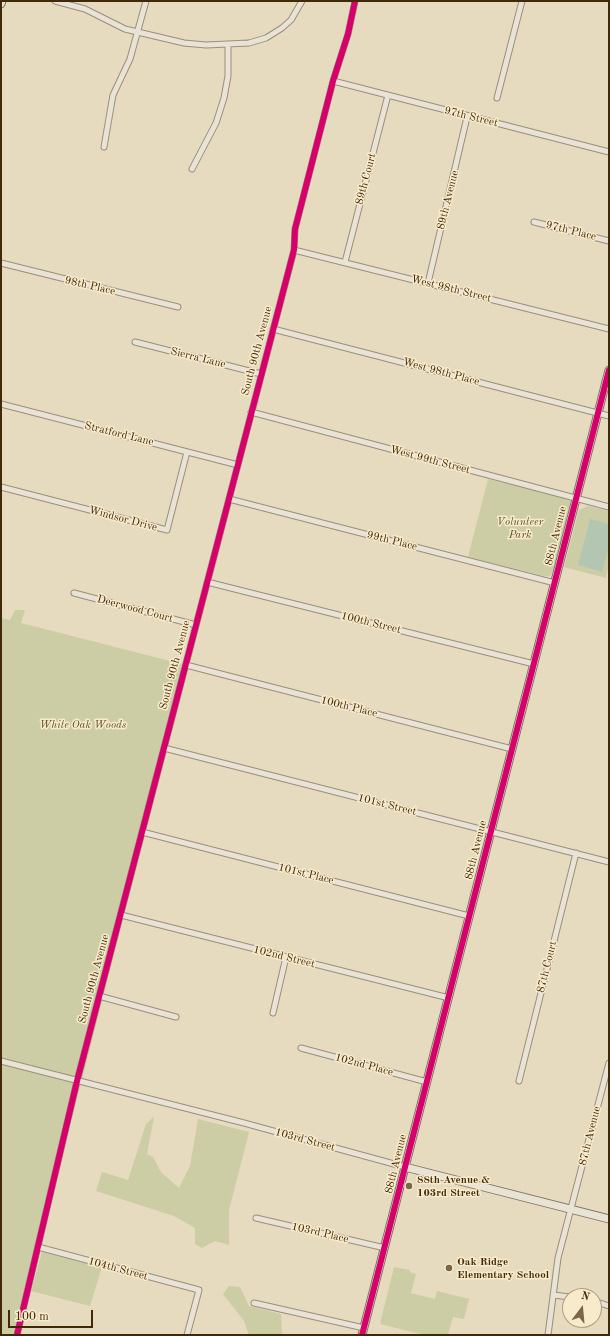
<!DOCTYPE html>
<html>
<head>
<meta charset="utf-8">
<style>
	body { margin:0 }
	#map { position:relative; width:610px; height:1336px; overflow:hidden; background:#e6dabf; font-family:"Old Standard TT",serif }
	canvas { display:block }
	.frame { position:absolute; inset:0; border:2px solid #412806; pointer-events:none }
	.north { position:absolute; left:562px; top:1288px; width:40px; height:40px; box-sizing:border-box; background:#f8ebcc; border:1px solid #af9d7d; border-radius:50%; rotate:16deg; font-size:11px; font-weight:700; line-height:16px; text-align:center; color:#412806 }
	.north::after { content:''; display:block; margin:auto; width:14px; height:18px; background:#7b6647; clip-path:polygon(50% 0,100% 100%,50% 72%,0 100%) }
	.scale { position:absolute; left:8px; top:1310px; width:85px; height:18px; box-sizing:border-box; border:2px solid #412806; border-top:0; padding-left:5px; font-size:12px; line-height:14px; white-space:nowrap; color:#412806; -webkit-text-stroke:3px #f8ebcc; paint-order:stroke }
</style>
</head>
<body>
<div id="map">
<canvas width="610" height="1336"></canvas>
<div class="frame"></div>
<div class="north">N</div>
<div class="scale">100 m</div>
</div>
<script>
const ctx = document.querySelector('canvas').getContext('2d');
ctx.lineJoin = 'round';
function paint(path, color) {
  ctx.fillStyle = color;
  ctx.fill(path, 'evenodd');
}
function toPath(rows) {
  const path = new Path2D();
  for (const r of rows) {
    path.moveTo(r[0], r[1]);
    for (let i = 2; i < r.length; i += 2) path.lineTo(r[i], r[i + 1]);
  }
  return path;
}
function trace(path, color, width, dash) {
  ctx.strokeStyle = color;
  ctx.lineWidth = width;
  ctx.lineCap = dash ? 'butt' : 'round';
  ctx.setLineDash(dash || []);
  ctx.stroke(path);
}
function label(font, color, halo, rows, align = 'center') {
  ctx.font = font + ' "Old Standard TT",serif';
  ctx.lineWidth = 3;
  ctx.setLineDash([]);
  ctx.textBaseline = 'middle';
  ctx.strokeStyle = halo;
  ctx.fillStyle = color;
  for (const [text, x, y, turn = 0] of rows) {
    ctx.save();
    ctx.translate(x, y);
    ctx.rotate((+turn || 0) * Math.PI / 180);
    ctx.textAlign = isNaN(turn) ? turn : align;
    if (halo) ctx.strokeText(text, 0, 0);
    ctx.fillText(text, 0, 0);
    ctx.restore();
  }
}
paint(toPath([
	[488,479,563,497,570,501,570,508,555,568,550,576,544,576,468,557],
	[588,506,609,511,609,564,606,578,564,567,579,510],
	[15,610,25,610,21,623,182,664,177,692,156,767,154,796,81,1084,14,1335,1,1335,1,618,10,620],
	[154,1117,147,1154,153,1157,161,1172,179,1188,190,1166,198,1119,249,1132,229,1210,229,1245,215,1241,202,1248,195,1244,195,1228,174,1216,96,1191,102,1172,128,1180,146,1124],
	[42,1252,102,1267,90,1306,31,1291],
	[394,1267,410,1270,410,1272,416,1274,411,1293,435,1299,437,1291,469,1299,464,1319,453,1317,448,1335,425,1335,380,1324],
	[229,1286,240,1287,249,1306,281,1314,282,1335,249,1335,244,1321,223,1294]
]), '#cccda5');
paint(toPath([
	[590,519,609,524,609,547,602,572,578,565]
]), '#b2c6b2');
const street = toPath([
	[55,1,85,9,125,29,184,43,206,45,249,43,266,38,282,28,291,20,302,1],
	[333,81,609,152],
	[497,98,522,1],
	[104,147,113,95,130,59,146,1],
	[192,169,216,123,224,98,228,76,228,45],
	[534,222,609,241],
	[294,250,609,329],
	[345,262,388,95],
	[1,263,178,307],
	[428,283,467,117],
	[273,329,609,416],
	[135,342,261,374],
	[1,404,238,465],
	[251,412,609,507],
	[1,487,167,530,187,452],
	[229,499,555,583],
	[207,582,534,664],
	[74,593,196,625],
	[186,665,512,749],
	[164,748,609,862],
	[142,832,469,916],
	[121,915,449,998],
	[99,996,176,1017],
	[273,1013,286,957],
	[301,1048,427,1082],
	[1,1061,244,1123,405,1167],
	[519,1081,576,853],
	[256,1218,385,1248],
	[38,1247,199,1290,187,1335],
	[553,1295,570,1297],
	[594,1301,609,1306],
	[254,1303,364,1328],
	[17,1335,77,1081,294,250,295,229,333,81,348,34,355,1],
	[548,1335,558,1258,609,1063]
]);
const secondary = toPath([
	[1,4,2,1],
	[405,1167,609,1219],
	[362,1335,609,370]
]);
trace(street, '#998f7b', 7);
trace(secondary, '#817664', 9);
trace(street, '#e9e3d6', 5);
trace(secondary, '#e9e3d6', 7);
trace(toPath([
	[17,1335,77,1081,294,250,295,229,333,81,348,34,355,1],
	[362,1335,609,370]
]), '#d6006c', 6);
for (const [x, y, r, color] of [
	[409,1186,4,"#7b6647"],
	[449,1268,4,"#7b6647"]
]) {
  const dot = new Path2D();
  dot.arc(x, y, r, 0, 2 * Math.PI);
  ctx.fillStyle = color;
  ctx.fill(dot);
  trace(dot, '#f8ebcc', 1.5);
}
label('11px', '#412806', '#f8ebcc', [
	["97th Street",471,117,14],
	["89th Court",366,179,-75],
	["89th Avenue",448,200,-76],
	["97th Place",571,231,14],
	["98th Place",90,286,13],
	["West 98th Street",451,289,14],
	["South 90th Avenue",257,351,-75],
	["Sierra Lane",198,358,14],
	["West 98th Place",441,372,15],
	["Stratford Lane",119,434,14],
	["West 99th Street",430,460,15],
	["Windsor Drive",123,519,15],
	["88th Avenue",556,536,-76],
	["99th Place",392,541,14],
	["Deerwood Court",135,609,15],
	["100th Street",371,623,14],
	["South 90th Avenue",175,665,-75],
	["100th Place",349,707,14],
	["101st Street",387,805,14],
	["88th Avenue",476,850,-76],
	["101st Place",306,874,14],
	["102nd Street",284,957,14],
	["87th Court",547,967,-76],
	["South 90th Avenue",94,979,-75],
	["102nd Place",364,1065,15],
	["87th Avenue",590,1136,-76],
	["103rd Street",305,1140,15],
	["88th Avenue",396,1164,-76],
	["103rd Place",320,1233,13],
	["104th Street",118,1269,15]
]);
label('italic 11px', '#5e4f28', '#f8ebcc', [
	["Volunteer",520,522],
	["Park",520,535],
	["White Oak Woods",83,725]
]);
label('bold 11px', '#412806', '#f8ebcc', [
	["88th Avenue &",417,1180],
	["103rd Street",417,1193],
	["Oak Ridge",457,1262],
	["Elementary School",457,1275]
], 'left');
</script>
</body>
</html>
